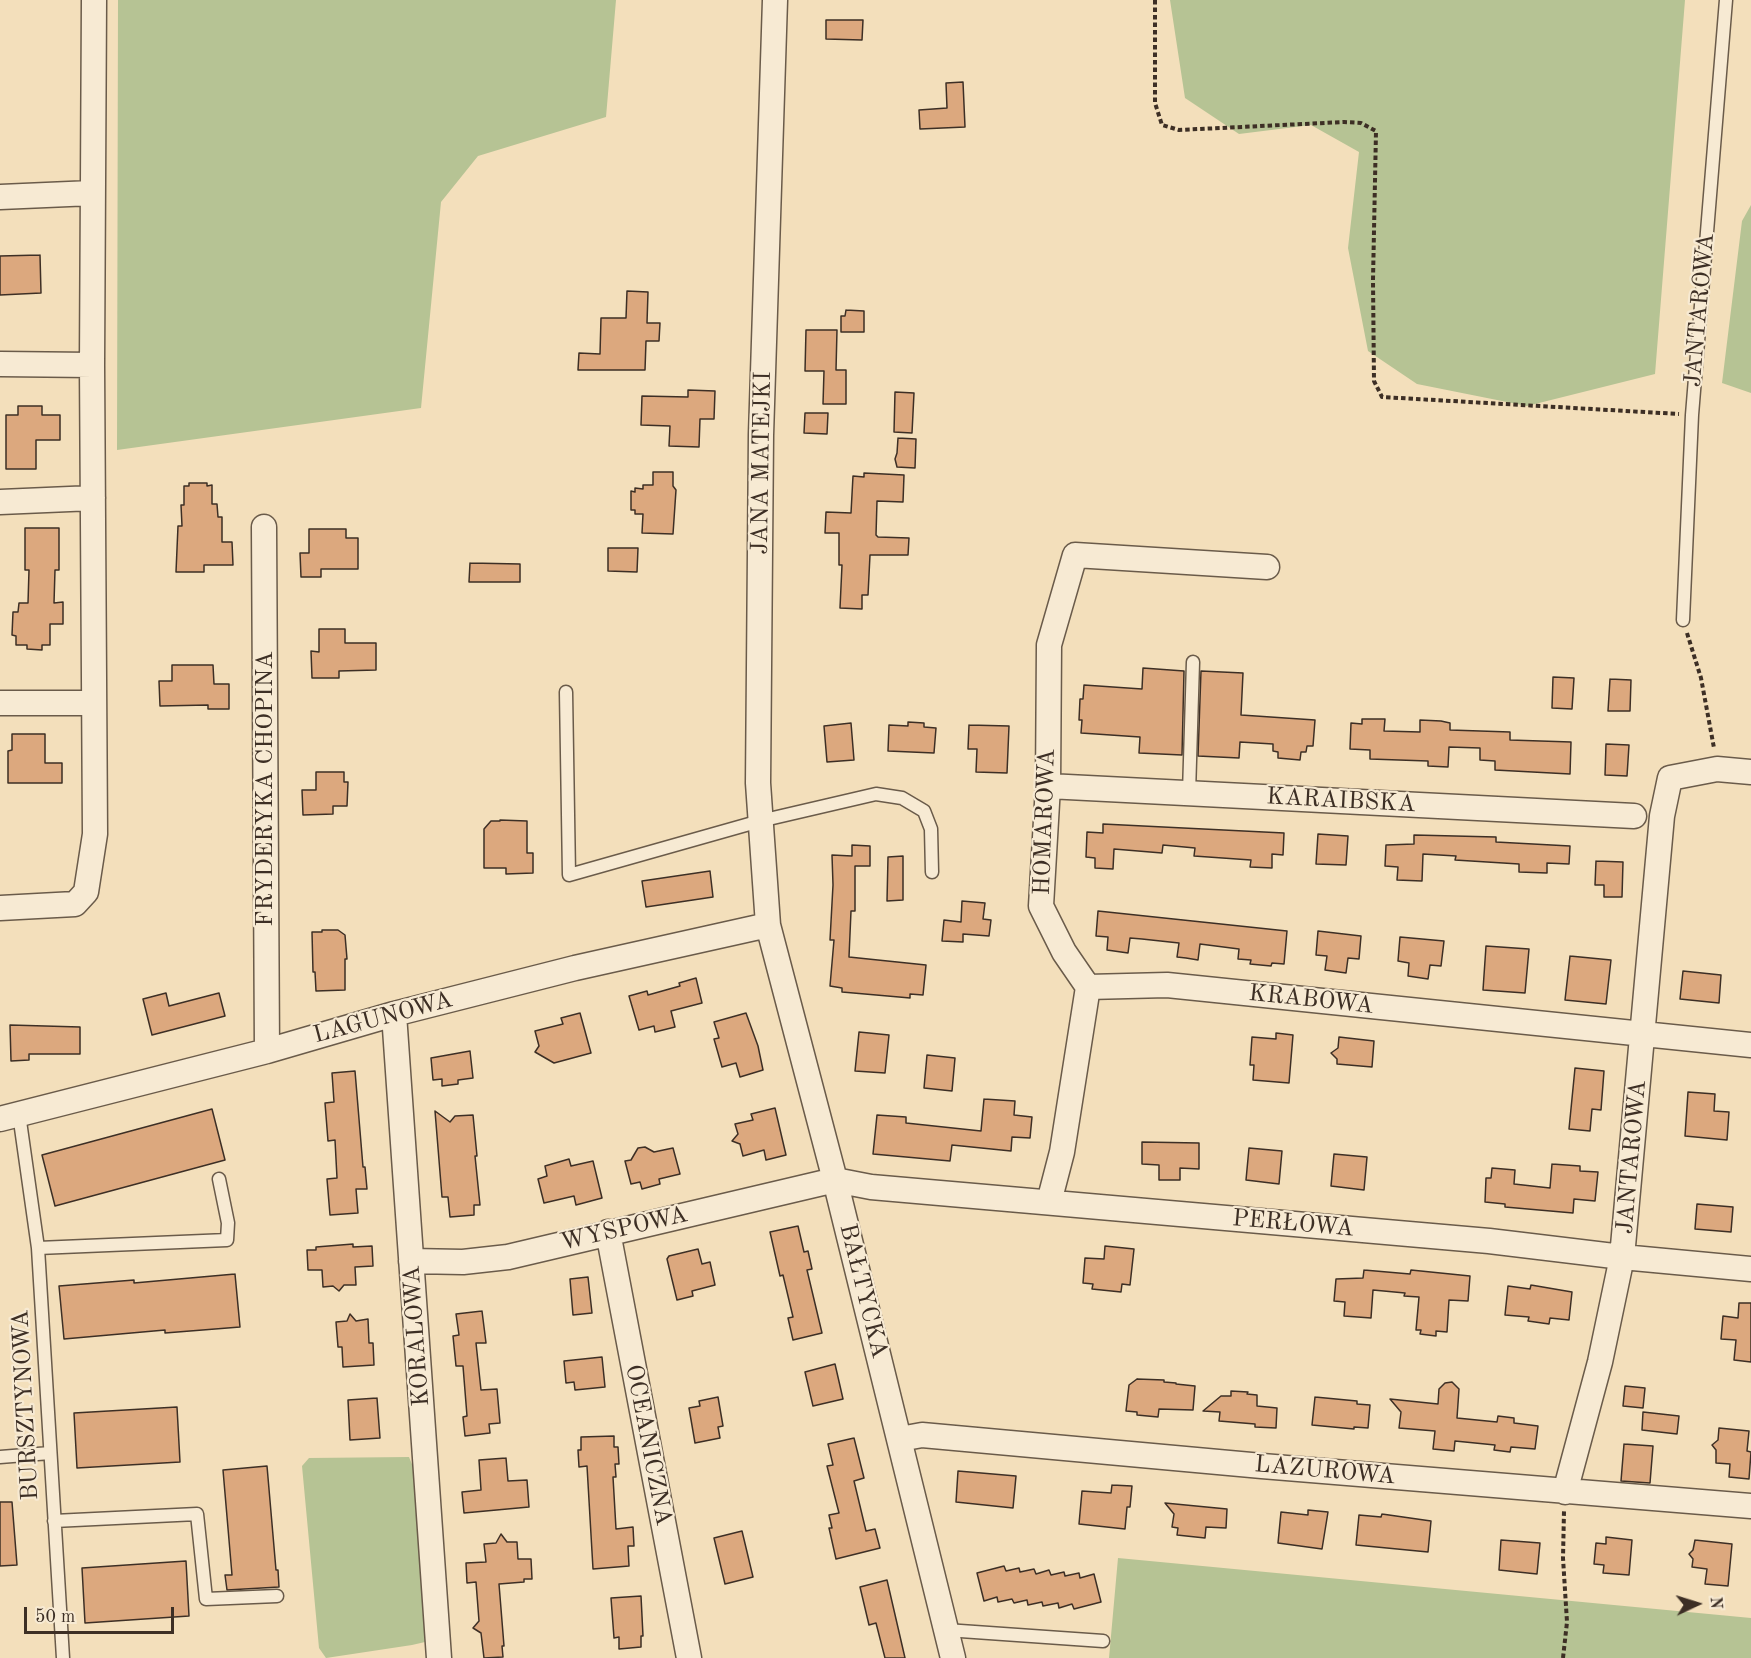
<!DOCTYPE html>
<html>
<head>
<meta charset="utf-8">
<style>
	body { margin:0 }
	#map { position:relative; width:1751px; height:1658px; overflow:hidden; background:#f3dfbb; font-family:"Old Standard TT",serif }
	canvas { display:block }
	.north { position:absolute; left:1667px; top:1574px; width:60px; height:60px; -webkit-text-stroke:4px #f7ead3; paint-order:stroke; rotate:86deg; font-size:16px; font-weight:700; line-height:24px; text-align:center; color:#3d2f25 }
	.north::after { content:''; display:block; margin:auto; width:21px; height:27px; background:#3d2f25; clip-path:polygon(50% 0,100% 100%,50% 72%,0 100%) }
	.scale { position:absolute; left:24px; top:1607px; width:150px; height:27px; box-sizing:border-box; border:3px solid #3d2f25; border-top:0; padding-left:8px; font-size:18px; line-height:21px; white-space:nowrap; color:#3d2f25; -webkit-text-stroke:4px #f7ead3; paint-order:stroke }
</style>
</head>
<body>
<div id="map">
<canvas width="1751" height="1658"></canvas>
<div class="north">N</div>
<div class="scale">50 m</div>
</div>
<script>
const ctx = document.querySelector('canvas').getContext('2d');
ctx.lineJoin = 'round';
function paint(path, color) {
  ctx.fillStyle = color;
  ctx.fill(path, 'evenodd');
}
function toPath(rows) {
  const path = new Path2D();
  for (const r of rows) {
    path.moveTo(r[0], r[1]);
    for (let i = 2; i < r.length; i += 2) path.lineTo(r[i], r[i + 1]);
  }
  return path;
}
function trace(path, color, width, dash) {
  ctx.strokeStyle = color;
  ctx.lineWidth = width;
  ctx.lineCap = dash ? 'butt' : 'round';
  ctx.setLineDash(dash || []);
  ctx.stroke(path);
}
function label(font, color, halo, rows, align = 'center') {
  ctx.font = font + ' "Old Standard TT",serif';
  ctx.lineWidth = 4.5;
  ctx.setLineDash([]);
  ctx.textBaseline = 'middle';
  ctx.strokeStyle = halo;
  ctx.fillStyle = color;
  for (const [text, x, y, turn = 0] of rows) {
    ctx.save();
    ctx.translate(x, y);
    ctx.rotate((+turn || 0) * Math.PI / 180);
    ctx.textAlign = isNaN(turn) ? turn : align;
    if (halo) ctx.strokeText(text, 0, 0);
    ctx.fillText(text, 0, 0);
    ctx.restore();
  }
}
paint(toPath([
	[118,0,616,0,606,117,478,156,441,202,421,408,117,450],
	[1170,0,1685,0,1655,374,1527,406,1417,384,1368,351,1348,248,1359,152,1311,125,1239,134,1185,98],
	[1751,205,1751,393,1722,383,1742,221],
	[409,1457,416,1474,425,1642,412,1645,326,1658,319,1648,302,1466,309,1458],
	[1118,1558,1751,1618,1751,1658,1109,1658]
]), '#b6c394');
const building = toPath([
	[826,20,863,20,862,40,826,39,826,20],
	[963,82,965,127,920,129,919,110,947,108,946,83,963,82],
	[40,255,41,293,0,295,0,256,40,255],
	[627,291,648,292,647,323,660,323,659,341,646,341,645,370,578,370,579,353,600,354,601,318,626,318,627,291],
	[846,310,864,311,864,332,841,332,841,316,845,316,846,310],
	[806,330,837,330,836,370,846,370,846,404,823,404,824,371,805,371,806,330],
	[688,390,715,391,714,419,700,419,699,447,669,446,670,426,641,425,642,396,688,397,688,390],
	[895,392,914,393,912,433,894,432,895,392],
	[18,406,42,406,42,415,60,415,60,440,36,440,36,469,6,469,6,415,18,415,18,406],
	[805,413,828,413,827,434,804,433,805,413],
	[898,438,916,439,915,468,897,467,895,459,897,453,898,438],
	[653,472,673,472,673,486,676,490,673,534,642,533,643,514,635,514,635,510,631,510,631,491,635,492,635,488,643,489,643,485,653,485,653,472],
	[864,473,904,475,903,502,877,501,876,535,878,537,909,538,908,555,870,555,868,595,862,595,862,609,840,608,842,565,839,565,839,533,825,533,826,512,851,513,853,476,864,477,864,473],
	[189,483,207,483,207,486,212,485,212,504,217,504,218,517,222,517,222,542,232,542,233,565,204,565,204,572,176,572,178,526,182,526,181,505,184,505,184,486,189,486,189,483],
	[25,528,59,528,59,570,55,570,54,603,63,602,63,624,50,624,50,645,42,645,42,650,27,649,27,645,16,645,16,636,12,635,13,612,18,612,19,603,28,603,29,570,25,570,25,528],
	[309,529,346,529,346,538,358,538,358,569,321,569,321,577,301,577,300,553,309,553,309,529],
	[608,548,638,548,637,572,608,571,608,548],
	[470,563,520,564,520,582,469,582,470,563],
	[319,629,345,629,345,643,376,643,376,670,339,671,339,678,312,678,311,651,319,652,319,629],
	[172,665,213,665,214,684,229,684,229,709,208,709,208,705,160,706,159,681,172,681,172,665],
	[1143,668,1184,671,1182,755,1139,753,1140,737,1081,733,1082,720,1079,720,1080,699,1083,699,1084,685,1142,689,1143,668],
	[1201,671,1243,673,1241,715,1315,720,1313,746,1307,746,1306,752,1301,752,1300,760,1278,758,1278,752,1273,751,1273,744,1240,742,1239,758,1198,756,1201,671],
	[1553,677,1574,678,1572,709,1552,708,1553,677],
	[1610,679,1631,680,1630,711,1608,711,1610,679],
	[1362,719,1385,719,1384,731,1420,732,1420,720,1441,721,1450,723,1450,730,1510,732,1510,740,1571,742,1570,774,1495,770,1495,761,1480,760,1480,748,1449,747,1448,767,1428,766,1428,761,1370,759,1370,750,1350,749,1351,723,1362,724,1362,719],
	[908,722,924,723,924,727,936,728,934,753,888,751,889,725,908,726,908,722],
	[851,723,854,760,827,762,824,726,851,723],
	[969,725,1009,726,1007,773,976,772,977,749,968,749,969,725],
	[12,734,45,734,45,763,62,763,62,783,8,783,8,751,12,750,12,734],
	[1606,744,1629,745,1627,776,1605,775,1606,744],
	[316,772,344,772,344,782,348,782,347,806,333,806,333,814,303,815,302,790,316,790,316,772],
	[500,820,527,821,527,853,533,853,533,873,506,874,506,868,484,868,484,829,491,821,500,821,500,820],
	[1103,824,1284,833,1283,855,1272,854,1272,868,1250,867,1251,860,1194,856,1195,848,1163,845,1162,853,1114,849,1113,869,1095,868,1095,858,1086,857,1087,832,1103,833,1103,824],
	[1318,834,1348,836,1346,865,1316,864,1318,834],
	[1414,835,1496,837,1496,842,1570,846,1569,864,1547,863,1547,873,1519,872,1519,864,1455,860,1456,856,1423,854,1422,881,1397,880,1398,867,1385,866,1386,845,1414,844,1414,835],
	[852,845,870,846,870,866,855,866,855,911,851,911,849,957,926,965,923,995,910,994,910,998,899,997,842,992,842,988,830,986,834,940,830,940,833,885,832,855,852,856,852,845],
	[903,856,903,900,887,901,888,857,903,856],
	[1596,861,1623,862,1622,897,1604,897,1604,885,1595,885,1596,861],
	[710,871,713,897,646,907,642,881,710,871],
	[962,901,985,903,983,919,991,920,989,936,963,934,963,942,942,941,944,920,961,922,962,901],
	[1098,911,1287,931,1284,964,1272,963,1271,966,1250,964,1251,960,1238,959,1239,949,1200,944,1198,960,1186,958,1177,957,1179,943,1142,939,1130,938,1128,953,1107,950,1108,937,1096,936,1098,911],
	[322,930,338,930,345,935,347,959,345,959,345,990,316,991,315,972,313,972,312,932,322,932,322,930],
	[1318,931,1361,936,1359,959,1348,958,1346,973,1325,970,1327,956,1316,955,1318,931],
	[1400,937,1444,941,1441,966,1430,965,1428,979,1408,976,1409,963,1398,961,1400,937],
	[1486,946,1529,949,1525,993,1483,990,1486,946],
	[1570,956,1611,960,1606,1004,1565,1000,1570,956],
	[1683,971,1721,975,1719,1003,1680,999,1683,971],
	[696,978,702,1003,671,1011,675,1027,655,1032,654,1026,639,1030,629,996,647,991,648,995,680,986,679,983,696,978],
	[166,993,169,1006,219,993,225,1016,152,1035,143,999,166,993],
	[580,1013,591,1053,554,1063,535,1052,539,1046,535,1031,563,1024,561,1018,580,1013],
	[746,1013,758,1046,763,1070,740,1077,736,1063,722,1067,714,1039,719,1038,714,1022,746,1013],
	[10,1025,80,1027,80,1054,29,1054,29,1060,11,1061,10,1025],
	[859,1032,889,1035,885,1073,855,1071,859,1032],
	[1276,1033,1293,1035,1289,1083,1253,1080,1254,1065,1250,1065,1252,1037,1276,1039,1276,1033],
	[1339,1037,1374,1041,1372,1067,1337,1064,1337,1059,1331,1053,1338,1048,1339,1037],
	[470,1051,473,1078,458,1080,458,1084,442,1086,442,1079,433,1080,431,1058,470,1051],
	[927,1055,955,1058,952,1091,924,1088,927,1055],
	[1575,1068,1604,1071,1601,1110,1592,1109,1590,1131,1569,1129,1575,1068],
	[355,1071,363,1167,365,1167,367,1189,356,1189,358,1213,330,1215,327,1179,337,1178,335,1140,328,1141,325,1103,334,1102,332,1073,355,1071],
	[1688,1092,1715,1094,1714,1111,1729,1112,1727,1140,1685,1136,1688,1092],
	[984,1099,1015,1101,1014,1115,1032,1117,1030,1138,1012,1137,1011,1151,952,1145,950,1161,873,1154,877,1115,906,1117,906,1123,981,1131,984,1099],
	[775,1108,786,1155,766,1160,764,1150,743,1156,740,1144,732,1141,738,1134,735,1124,753,1120,751,1114,775,1108],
	[212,1109,225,1160,55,1206,42,1155,212,1109],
	[435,1111,450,1122,455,1116,473,1115,477,1156,475,1156,480,1205,474,1205,474,1215,450,1217,448,1197,442,1197,435,1111],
	[1142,1142,1199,1143,1199,1169,1180,1168,1180,1180,1159,1180,1159,1165,1142,1164,1142,1142],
	[645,1147,654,1152,673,1148,680,1174,659,1179,660,1184,642,1189,640,1182,631,1184,625,1161,631,1160,638,1148,645,1147],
	[1249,1148,1282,1151,1279,1184,1246,1180,1249,1148],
	[1334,1154,1367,1157,1364,1190,1331,1186,1334,1154],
	[569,1159,571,1166,593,1161,602,1198,576,1205,574,1196,544,1203,538,1179,547,1176,545,1166,569,1159],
	[1552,1164,1580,1166,1580,1171,1598,1172,1595,1201,1574,1199,1573,1213,1505,1207,1505,1204,1485,1202,1486,1178,1491,1178,1492,1168,1515,1170,1514,1184,1550,1188,1552,1164],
	[1697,1204,1733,1207,1731,1232,1695,1229,1697,1204],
	[798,1226,804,1252,808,1251,812,1269,807,1270,822,1333,793,1340,788,1318,793,1317,783,1275,780,1276,770,1232,798,1226],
	[353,1244,353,1247,372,1246,373,1266,355,1267,356,1285,344,1285,339,1291,333,1286,323,1287,322,1270,308,1270,307,1250,316,1250,316,1247,353,1244],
	[1105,1246,1134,1249,1130,1285,1122,1284,1121,1292,1092,1289,1093,1284,1083,1283,1085,1258,1104,1259,1105,1246],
	[698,1249,702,1264,710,1262,715,1285,692,1291,693,1296,677,1300,667,1259,669,1256,698,1249],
	[1364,1270,1410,1274,1411,1270,1470,1276,1468,1301,1449,1300,1447,1332,1436,1331,1436,1336,1420,1334,1421,1330,1416,1330,1419,1297,1404,1296,1405,1293,1373,1290,1371,1318,1344,1316,1345,1302,1334,1301,1336,1279,1363,1278,1364,1270],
	[235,1274,240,1327,165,1333,165,1330,64,1339,59,1286,134,1280,134,1283,235,1274],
	[588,1277,592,1313,573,1315,570,1279,588,1277],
	[1531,1285,1572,1292,1569,1320,1550,1318,1549,1324,1528,1321,1529,1317,1505,1315,1508,1286,1530,1289,1531,1285],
	[1739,1303,1751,1303,1751,1362,1734,1360,1736,1340,1721,1339,1723,1316,1738,1318,1739,1303],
	[482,1311,486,1343,476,1343,481,1390,497,1389,500,1423,489,1424,490,1433,465,1436,463,1417,467,1416,463,1366,456,1366,453,1336,459,1335,456,1314,482,1311],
	[350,1314,356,1321,368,1319,369,1343,373,1343,374,1365,343,1367,342,1347,338,1347,336,1322,347,1321,350,1314],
	[602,1357,605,1387,575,1390,574,1382,566,1383,564,1361,602,1357],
	[835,1364,843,1399,813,1406,805,1372,835,1364],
	[1137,1379,1164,1380,1164,1382,1176,1383,1176,1384,1195,1386,1193,1410,1159,1409,1158,1417,1137,1415,1137,1412,1126,1411,1129,1385,1137,1379],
	[1452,1382,1459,1389,1457,1418,1497,1422,1498,1416,1514,1418,1514,1423,1538,1426,1535,1449,1511,1447,1510,1452,1494,1450,1495,1445,1455,1441,1454,1451,1433,1449,1435,1431,1399,1428,1401,1412,1390,1399,1438,1404,1439,1389,1445,1383,1452,1382],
	[1625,1386,1645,1388,1643,1408,1623,1406,1625,1386],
	[1231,1391,1248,1392,1247,1394,1257,1395,1257,1406,1277,1408,1276,1428,1255,1427,1255,1424,1219,1421,1220,1412,1203,1411,1221,1396,1231,1396,1231,1391],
	[718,1397,723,1426,718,1427,720,1438,695,1443,689,1408,700,1406,699,1401,718,1397],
	[1315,1397,1357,1401,1357,1404,1370,1405,1368,1428,1354,1427,1354,1429,1312,1425,1315,1397],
	[377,1398,380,1438,350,1440,348,1400,377,1398],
	[177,1407,180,1462,77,1468,74,1413,177,1407],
	[1643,1412,1679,1416,1677,1434,1642,1430,1643,1412],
	[1719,1428,1749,1431,1747,1451,1751,1452,1749,1479,1729,1477,1730,1464,1716,1463,1716,1450,1712,1445,1718,1440,1719,1428],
	[614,1436,614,1447,618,1447,619,1464,615,1464,616,1477,613,1477,616,1529,633,1527,634,1546,628,1546,629,1566,593,1569,587,1466,579,1467,578,1450,581,1450,581,1437,614,1436],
	[854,1438,864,1478,854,1481,866,1531,875,1529,880,1548,836,1559,829,1528,832,1528,829,1515,839,1513,827,1466,833,1465,828,1444,854,1438],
	[1624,1444,1653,1446,1650,1483,1621,1481,1624,1444],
	[506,1458,508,1481,527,1480,529,1507,464,1513,462,1492,481,1490,479,1460,506,1458],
	[267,1466,276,1570,278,1570,279,1587,227,1590,225,1575,232,1575,223,1470,267,1466],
	[958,1471,1016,1476,1013,1508,956,1502,958,1471],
	[1112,1485,1132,1486,1130,1507,1127,1507,1125,1529,1079,1524,1082,1491,1111,1493,1112,1485],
	[0,1502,12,1502,17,1565,0,1566,0,1502],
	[1165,1503,1227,1509,1226,1528,1206,1527,1205,1538,1177,1535,1178,1528,1172,1527,1174,1514,1165,1503],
	[1308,1510,1328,1512,1322,1549,1278,1543,1281,1512,1308,1515,1308,1510],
	[1382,1514,1431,1521,1428,1552,1356,1545,1359,1515,1381,1517,1382,1514],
	[742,1531,753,1577,725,1584,714,1538,742,1531],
	[501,1534,507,1542,517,1542,518,1559,531,1559,532,1579,524,1579,524,1582,499,1584,504,1646,502,1646,503,1657,484,1658,481,1633,473,1628,479,1621,476,1582,467,1583,466,1563,486,1562,484,1544,496,1543,501,1534],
	[1606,1537,1632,1540,1629,1575,1603,1573,1604,1565,1594,1564,1596,1543,1606,1544,1606,1537],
	[1501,1540,1540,1543,1537,1574,1499,1570,1501,1540],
	[1695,1540,1732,1544,1728,1586,1705,1584,1707,1569,1692,1567,1693,1559,1689,1554,1693,1550,1695,1540],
	[186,1561,189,1616,85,1623,82,1568,186,1561],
	[1004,1566,1006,1571,1019,1568,1020,1572,1034,1569,1036,1574,1049,1570,1051,1575,1064,1572,1065,1576,1079,1573,1080,1578,1094,1574,1101,1602,1074,1609,1072,1604,1059,1608,1058,1603,1043,1606,1042,1602,1028,1605,1027,1600,1014,1603,1012,1599,998,1602,997,1597,984,1601,977,1573,1004,1566],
	[887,1580,905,1658,885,1658,876,1623,869,1625,860,1587,887,1580],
	[641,1596,643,1636,641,1636,641,1647,619,1649,619,1637,614,1638,611,1598,641,1596]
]);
paint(building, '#dca87e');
trace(building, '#3d2f25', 1.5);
const service = toPath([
	[1683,620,1692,415,1726,0],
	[566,692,569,875,760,821,876,794,902,798,924,811,931,829,932,872],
	[1189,793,1193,662],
	[19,1114,38,1248,63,1658],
	[38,1248,227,1240,228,1223,219,1179],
	[0,1457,50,1453],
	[54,1521,197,1514,206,1599,277,1596],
	[946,1630,1103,1641]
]);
const minor = toPath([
	[775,0,761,435,758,783,768,925,835,1180,953,1658],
	[0,197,92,193],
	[0,364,92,365],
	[0,502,93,498],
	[264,527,267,1051],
	[0,703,94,703],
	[1048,786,1634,816],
	[0,908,75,904,86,892,95,834,92,365,94,0],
	[1088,987,1064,952,1041,906,1048,786,1049,645,1075,555,1267,567],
	[394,1014,439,1658],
	[0,1119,267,1051,394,1014,575,968,768,925],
	[1049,1202,1062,1152,1088,987,1167,985,1751,1045],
	[608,1232,689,1658],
	[411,1261,463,1262,508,1257,835,1180,871,1187,1489,1241,1622,1257,1751,1269],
	[900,1439,922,1435,1262,1466,1751,1506],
	[1565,1492,1600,1362,1622,1257,1662,816,1670,778,1717,769,1751,772]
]);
trace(service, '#6a5b4a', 15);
trace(minor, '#6a5b4a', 27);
trace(toPath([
	[1155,0,1155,103,1162,125,1179,130,1344,122,1361,123,1376,131,1373,280,1374,381,1382,397,1679,414],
	[1687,633,1701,678,1714,748],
	[1563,1658,1567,1622,1563,1558,1564,1511]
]), '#3d2f25', 4, [4.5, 3]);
trace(service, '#f7ead3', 12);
trace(minor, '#f7ead3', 24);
label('24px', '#3d2f25', '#f7ead3', [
	["JANTAROWA",1700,310,-85],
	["JANA MATEJKI",762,463,-89],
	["FRYDERYKA CHOPINA",266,789,-90],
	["KARAIBSKA",1341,801,3],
	["HOMAROWA",1045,822,-88],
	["KRABOWA",1311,1000,6],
	["LAGUNOWA",383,1018,-15],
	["JANTAROWA",1632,1157,-85],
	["PERŁOWA",1293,1224,5],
	["WYSPOWA",624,1229,-13],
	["BAŁTYCKA",863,1291,76],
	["KORALOWA",417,1336,-94],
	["BURSZTYNOWA",26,1405,-93],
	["OCEANICZNA",648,1445,79],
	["LAZUROWA",1325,1471,5]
]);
</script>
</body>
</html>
